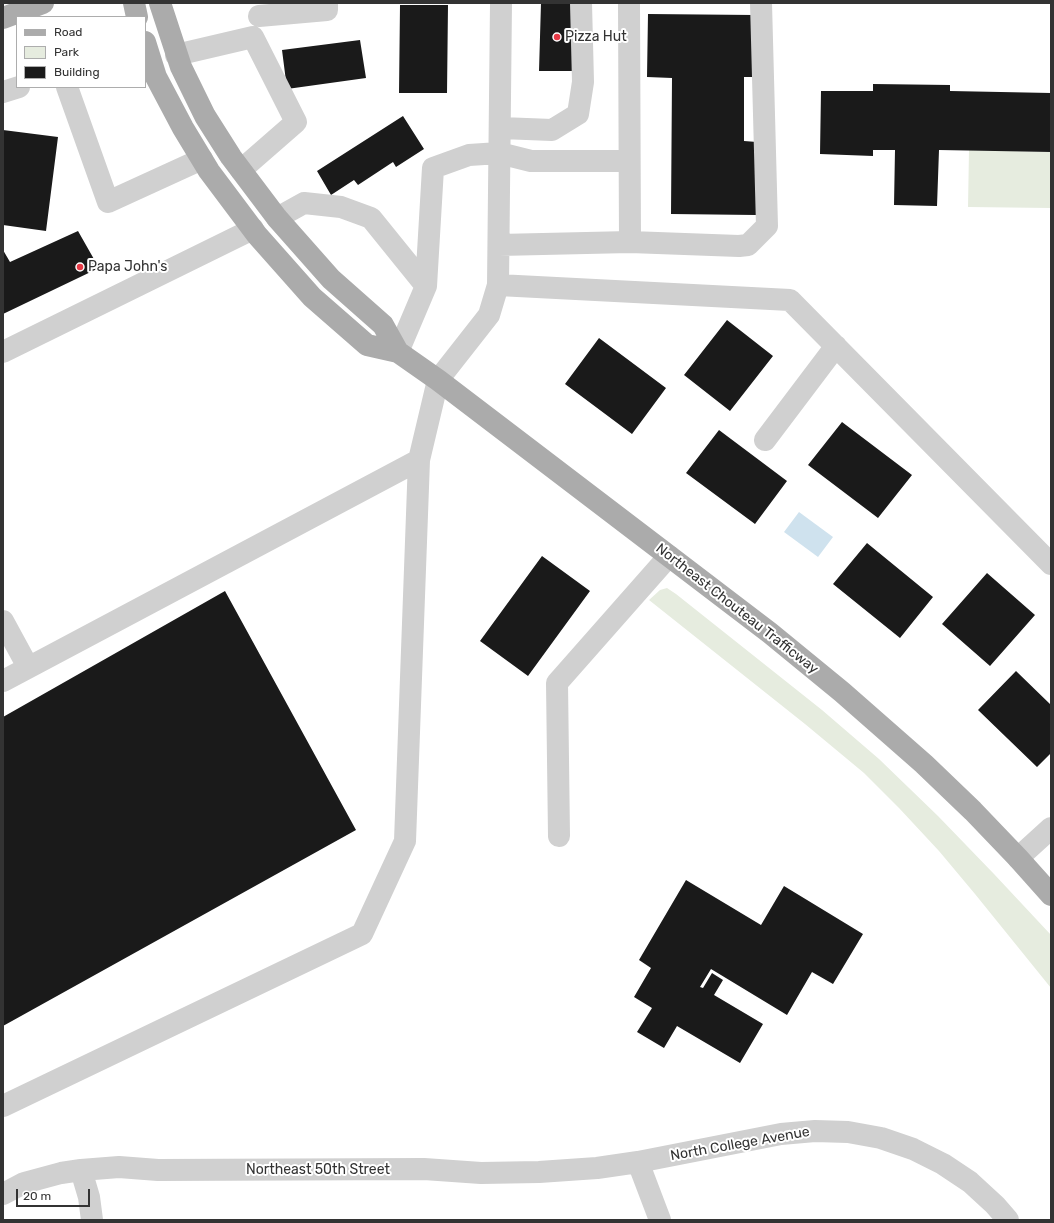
<!DOCTYPE html>
<html>
<head>
<meta charset="utf-8">
<style>
	body { margin:0 }
	#map { position:relative; width:1054px; height:1223px; overflow:hidden; background:#fff; font-family:Rubik,sans-serif }
	canvas { display:block }
	.frame { position:absolute; inset:0; border:4px solid #333; pointer-events:none }
	.legend { position:absolute; left:16px; top:16px; width:130px; height:72px; box-sizing:border-box; background:#fff; border:1px solid #adadad; margin:0; padding:5px 7px; list-style:none; font-size:12px; color:#333 }
	.legend li { display:flex; align-items:center; gap:8px; height:20px }
	.legend b { width:20px; border:1px solid #adadad }
	.scale { position:absolute; left:16px; top:1189px; width:74px; height:18px; box-sizing:border-box; border:2px solid #333; border-top:0; padding-left:5px; font-size:12px; line-height:14px; white-space:nowrap; color:#333; -webkit-text-stroke:3px #fff; paint-order:stroke }
</style>
</head>
<body>
<div id="map">
<canvas width="1054" height="1223"></canvas>
<div class="frame"></div>
<ul class="legend">
<li><b style="height:5px;background:#ababab"></b>Road</li>
<li><b style="height:11px;background:#e6ecdf"></b>Park</li>
<li><b style="height:11px;background:#1a1a1a"></b>Building</li>
</ul>
<div class="scale">20 m</div>
</div>
<script>
const ctx = document.querySelector('canvas').getContext('2d');
ctx.lineJoin = 'round';
function paint(path, color) {
  ctx.fillStyle = color;
  ctx.fill(path, 'evenodd');
}
function toPath(rows) {
  const path = new Path2D();
  for (const r of rows) {
    path.moveTo(r[0], r[1]);
    for (let i = 2; i < r.length; i += 2) path.lineTo(r[i], r[i + 1]);
  }
  return path;
}
function trace(path, color, width, dash) {
  ctx.strokeStyle = color;
  ctx.lineWidth = width;
  ctx.lineCap = dash ? 'butt' : 'round';
  ctx.setLineDash(dash || []);
  ctx.stroke(path);
}
function label(font, color, halo, rows, align = 'center') {
  ctx.font = font + ' Rubik,sans-serif';
  ctx.lineWidth = 4;
  ctx.setLineDash([]);
  ctx.textBaseline = 'middle';
  ctx.strokeStyle = halo;
  ctx.fillStyle = color;
  for (const [text, x, y, turn = 0] of rows) {
    ctx.save();
    ctx.translate(x, y);
    ctx.rotate((+turn || 0) * Math.PI / 180);
    ctx.textAlign = isNaN(turn) ? turn : align;
    if (halo) ctx.strokeText(text, 0, 0);
    ctx.fillText(text, 0, 0);
    ctx.restore();
  }
}
paint(toPath([
	[969,150,1051,152,1050,208,968,207],
	[667,588,676,594,822,710,879,759,938,816,994,874,1051,935,1051,988,975,894,939,851,899,808,864,773,805,724,649,600,660,590]
]), '#e6ecdf');
paint(toPath([
	[799,512,833,537,818,557,784,532]
]), '#cfe2ee');
paint(toPath([
	[541,3,575,3,574,71,539,71],
	[400,5,448,5,447,93,399,93],
	[648,14,754,15,753,77,744,77,744,141,757,142,756,215,671,214,672,78,647,77],
	[360,40,366,78,287,89,282,50],
	[873,84,950,85,950,91,1051,93,1051,152,939,150,937,206,894,205,895,150,873,150,873,156,820,154,821,91,873,91],
	[403,116,424,149,396,167,393,162,358,185,354,180,331,195,317,171],
	[3,130,58,137,46,231,3,225],
	[78,231,99,268,3,314,3,250,10,262],
	[727,320,773,356,730,411,684,375],
	[599,338,666,388,632,434,565,384],
	[842,422,912,475,878,518,808,465],
	[719,430,787,481,755,524,686,473],
	[867,543,933,597,900,638,833,584],
	[542,556,590,591,528,676,480,641],
	[987,573,1035,615,990,666,942,624],
	[225,591,356,830,3,1026,3,717],
	[1016,671,1051,705,1051,753,1037,767,978,710],
	[686,880,761,925,784,886,863,934,833,984,812,972,787,1015,711,969,700,987,703,988,712,973,723,980,714,995,763,1024,740,1063,677,1026,664,1048,637,1032,652,1008,634,997,651,968,639,960]
]), '#1a1a1a');
trace(toPath([
	[501,3,498,285,790,300,1051,564],
	[629,3,630,242],
	[259,16,327,10,327,3],
	[176,55,253,37,296,122,241,170],
	[67,87,108,202,202,159],
	[3,92,19,87],
	[501,128,552,130,578,114,583,82,581,3],
	[277,218,304,203,341,207,371,218,426,286],
	[499,245,630,242,739,246,748,245,767,226,761,3],
	[3,352,253,229],
	[398,352,426,286,433,168,469,155,499,153,531,161,629,161],
	[765,440,836,346],
	[3,621,28,667],
	[3,681,419,460],
	[559,836,557,683,669,556],
	[1018,858,1051,828],
	[3,1106,362,934,405,841,419,460,438,380,489,315,498,285],
	[638,1162,660,1220],
	[81,1170,89,1197,92,1220],
	[3,1194,24,1183,61,1173,81,1170,119,1167,158,1170,424,1169,481,1173,539,1172,597,1168,638,1162,781,1134,815,1131,848,1132,881,1138,913,1149,943,1164,970,1182,995,1205,1008,1220]
]), '#d0d0d0', 22);
trace(toPath([
	[134,3,137,17],
	[160,3,181,67,205,116,231,157,277,218,331,279,383,325,398,352],
	[3,18,43,3],
	[145,42,156,77,183,128,209,171,257,235,312,297,367,345,398,352,438,380,770,633,842,692,924,764,973,811,1018,858,1051,895]
]), '#ababab', 22);
for (const [x, y, r, color] of [
	[557,37,4,"#e63946"],
	[80,267,4,"#e63946"]
]) {
  const dot = new Path2D();
  dot.arc(x, y, r, 0, 2 * Math.PI);
  ctx.fillStyle = color;
  ctx.fill(dot);
  trace(dot, '#fff', 1.5);
}
label('14px', '#333', '#fff', [
	["Pizza Hut",565,37],
	["Papa John's",88,267]
], 'left');
label('14px', '#333', '#fff', [
	["Northeast Chouteau Trafficway",737,609,38],
	["North College Avenue",740,1144,-10],
	["Northeast 50th Street",318,1170]
]);
</script>
</body>
</html>
